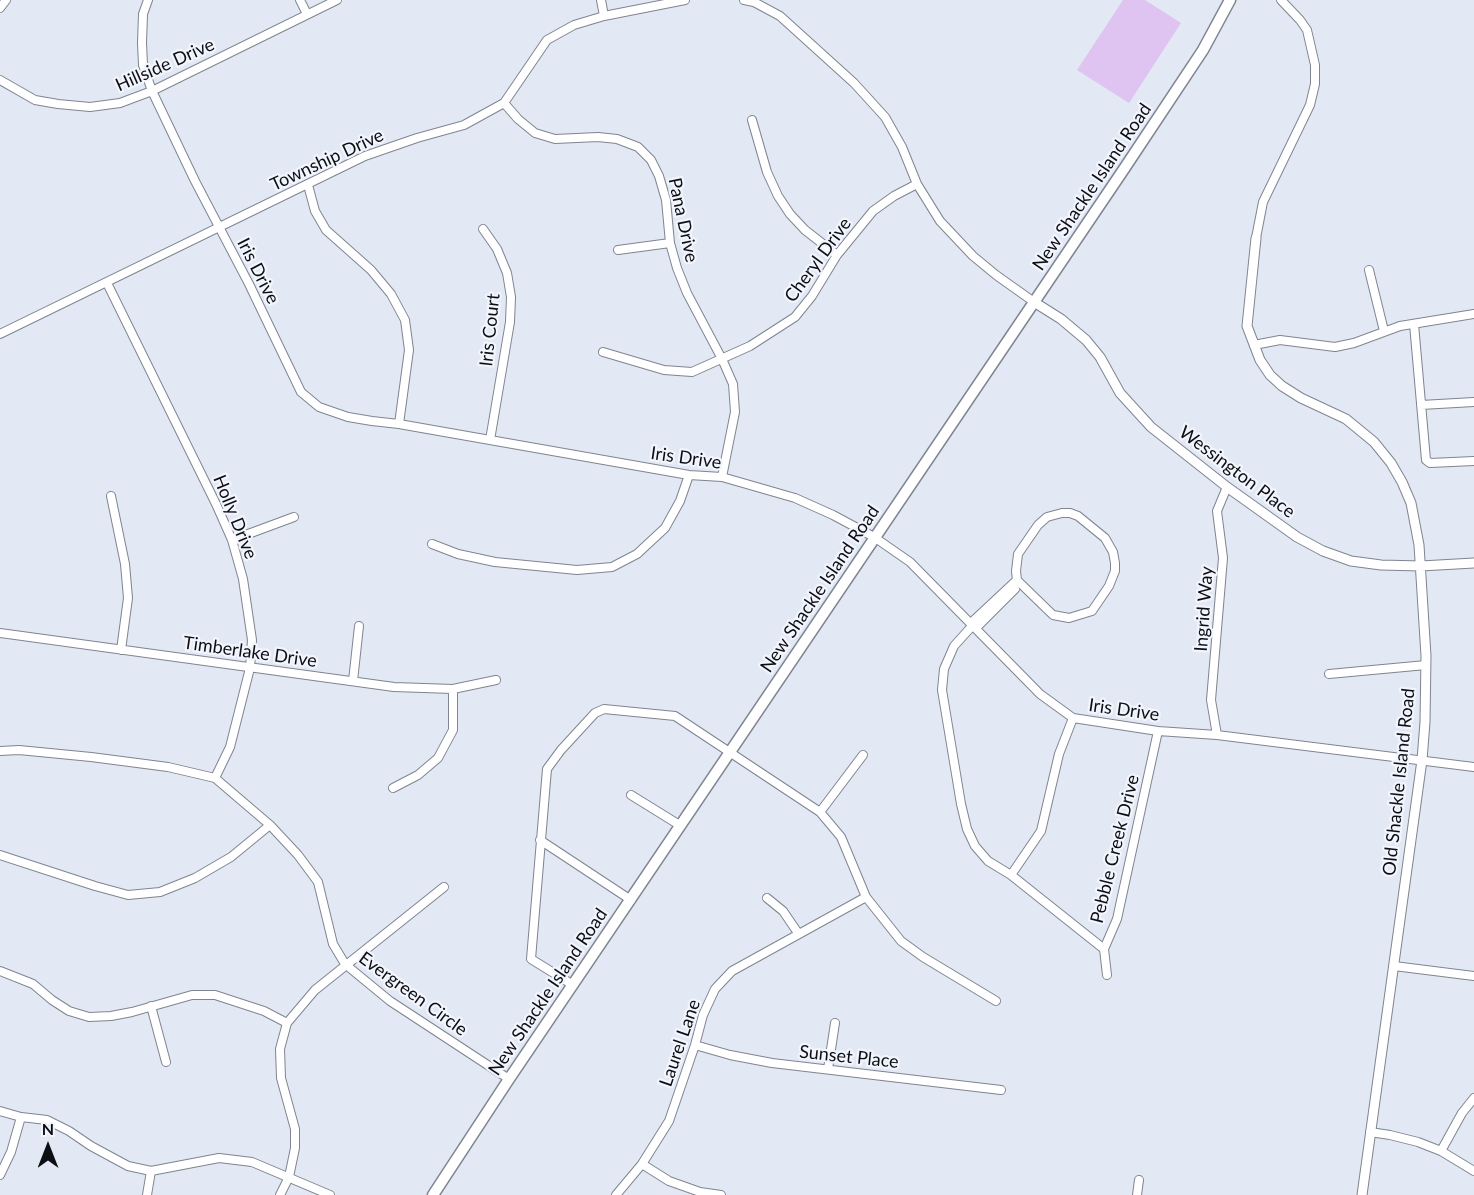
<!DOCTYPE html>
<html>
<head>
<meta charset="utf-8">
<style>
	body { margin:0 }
	#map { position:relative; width:1474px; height:1195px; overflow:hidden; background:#e2e8f4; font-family:Lato,sans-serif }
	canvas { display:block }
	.north { position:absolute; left:18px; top:1117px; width:60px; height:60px; -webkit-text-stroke:4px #f2f5fd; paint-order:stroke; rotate:0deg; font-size:16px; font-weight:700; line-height:24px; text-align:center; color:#0c0e12 }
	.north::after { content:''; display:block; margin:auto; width:21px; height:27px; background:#0c0e12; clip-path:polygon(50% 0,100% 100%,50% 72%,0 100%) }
</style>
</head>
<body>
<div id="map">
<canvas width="1474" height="1195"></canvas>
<div class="north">N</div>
</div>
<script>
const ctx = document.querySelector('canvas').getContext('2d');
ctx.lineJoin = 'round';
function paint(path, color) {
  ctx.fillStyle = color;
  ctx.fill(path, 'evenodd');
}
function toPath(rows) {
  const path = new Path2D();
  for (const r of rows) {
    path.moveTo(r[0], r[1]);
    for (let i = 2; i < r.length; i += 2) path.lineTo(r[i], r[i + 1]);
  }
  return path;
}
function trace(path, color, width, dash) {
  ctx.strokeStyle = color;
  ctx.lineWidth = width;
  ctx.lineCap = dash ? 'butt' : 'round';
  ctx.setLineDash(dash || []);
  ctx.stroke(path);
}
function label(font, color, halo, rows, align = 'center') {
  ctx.font = font + ' Lato,sans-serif';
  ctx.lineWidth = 4.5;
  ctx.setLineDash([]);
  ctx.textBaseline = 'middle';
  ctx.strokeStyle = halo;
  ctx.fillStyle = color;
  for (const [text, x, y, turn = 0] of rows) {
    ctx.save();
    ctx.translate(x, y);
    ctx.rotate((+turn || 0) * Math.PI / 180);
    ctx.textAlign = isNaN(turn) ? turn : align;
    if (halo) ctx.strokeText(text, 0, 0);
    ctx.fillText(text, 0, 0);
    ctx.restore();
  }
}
paint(toPath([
	[1123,0,1145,0,1181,23,1129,103,1077,70]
]), '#dfc3f1');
const minor = toPath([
	[148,0,143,14,142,43,143,65,152,91,195,181,249,284,301,392,319,407,348,417,372,421,399,424,689,475,722,477,795,498,833,515,874,537,910,562,1040,694,1073,718,1158,731,1217,735,1474,767],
	[300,0,307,14],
	[601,0,604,16],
	[744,0,754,2,780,16,854,83,885,117,902,147,917,184,940,221,973,256,996,275,1034,302],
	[0,8,6,0],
	[0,80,35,100,58,104,90,107,120,103,152,91,337,0],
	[504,103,518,119,535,133,555,139,598,137,617,139,638,147,651,160,659,176,666,200,670,243,677,268,687,293,722,359,733,384,735,412,722,477],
	[752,120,767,172,778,196,790,214,805,230,837,255],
	[308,185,315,211,326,230,371,270,391,294,405,320,409,350,399,424],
	[483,229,497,249,507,273,511,297,510,322,490,440],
	[1256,238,1263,202,1310,105,1315,84,1315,65,1307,30,1300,20,1281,0],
	[618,250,670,243],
	[1369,270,1384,331],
	[107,283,216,504,232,540,243,579,252,640,250,668,230,747,215,778],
	[1414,324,1426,460,1430,463,1474,461],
	[0,334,365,156,417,138,464,125,504,103,547,40,574,25,604,16,685,0],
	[1254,345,1280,340,1335,347,1354,343,1400,326,1474,314],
	[603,352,664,370,692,372,750,346,795,317,812,296,837,255,873,211,894,196,917,184],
	[1421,405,1474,402],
	[111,496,125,564,128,598,121,650],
	[1062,513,1070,513,1078,516,1105,538,1113,552,1115,563,1115,571,1109,586,1092,611,1069,618,1053,615,1020,583,1017,580,1016,571,1018,554,1038,525,1047,517,1062,513],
	[232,540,294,517],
	[432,544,458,554,495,562,577,570,612,567,637,554,665,528,680,501,689,475],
	[971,623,1017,580],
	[973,625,954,646,944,669,942,690,961,804,967,829,975,846,988,861,1011,875,1104,949],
	[976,628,1015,589],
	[0,633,394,687,453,689,496,680],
	[1329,674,1426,665],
	[353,681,359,626],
	[1217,735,1211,700,1223,558,1217,511,1227,487],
	[0,751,19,750,91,757,168,767,215,778,270,825,298,855,318,882,333,944,345,964,390,1001,509,1079],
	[393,788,418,775,438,758,453,730,453,689],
	[631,795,681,826],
	[820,812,863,755],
	[540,840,631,900],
	[0,855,95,886,128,895,160,892,195,878,231,857,270,825],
	[1011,875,1041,831,1059,754,1073,718],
	[767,898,783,911,798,933],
	[1394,966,1474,976],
	[0,971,33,984,52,1000,69,1011,89,1017,111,1016,132,1012,192,995,215,995,264,1011,287,1023],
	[1107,975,1104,949,1117,919,1158,731],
	[573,985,531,959,547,769,561,750,595,713,604,709,675,716,820,812,841,837,866,897,901,941,923,957,996,1001],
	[151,1006,166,1062],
	[695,1045,730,1055,772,1063,1001,1090],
	[828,1069,835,1023],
	[0,1111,21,1117,47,1120,69,1131,91,1146,128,1166,151,1171,219,1158,252,1162,330,1195],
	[1370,1132,1390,1135,1418,1142,1441,1151,1474,1171],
	[1441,1151,1462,1113,1474,1098],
	[642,1164,669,1181,700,1192,721,1195],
	[0,1175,11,1152,21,1117],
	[147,1195,151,1171],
	[280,1195,289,1177,295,1148,295,1129,281,1078,280,1049,287,1023,315,990,444,887],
	[616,1195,642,1164,669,1121,695,1045,703,1015,715,989,732,971,866,897],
	[1137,1195,1139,1180]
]);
const tertiary = toPath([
	[1256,238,1247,326,1260,360,1270,375,1282,386,1301,398,1346,419,1374,442,1391,463,1402,482,1411,503,1419,545,1426,656,1425,722,1422,760,1362,1195],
	[1034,302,1061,319,1086,340,1100,357,1120,393,1151,427,1227,487,1297,537,1323,551,1351,561,1381,565,1421,566,1474,563]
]);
const secondary = toPath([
	[433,1195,509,1079,1124,169,1203,50,1230,0]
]);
trace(minor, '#7f8590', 10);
trace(tertiary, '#7f8590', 11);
trace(secondary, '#7f8590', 13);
trace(minor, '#fff', 8);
trace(tertiary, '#fff', 9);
trace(secondary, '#fff', 10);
label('18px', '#0c0e12', '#f2f5fd', [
	["Hillside Drive",165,65,-24],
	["Township Drive",327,160,-25],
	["New Shackle Island Road",1092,187,-56],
	["Pana Drive",683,220,78],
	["Cheryl Drive",818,260,-54],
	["Iris Drive",258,271,63],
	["Iris Court",490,330,-84],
	["Iris Drive",686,458,8],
	["Wessington Place",1237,472,37],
	["Holly Drive",235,517,68],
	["New Shackle Island Road",820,589,-56],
	["Ingrid Way",1204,609,-86],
	["Timberlake Drive",250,652,8],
	["Iris Drive",1124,710,8],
	["Old Shackle Island Road",1399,782,-84],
	["Pebble Creek Drive",1115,849,-76],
	["New Shackle Island Road",548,992,-56],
	["Evergreen Circle",413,994,36],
	["Laurel Lane",680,1043,-71],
	["Sunset Place",849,1057,6]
]);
</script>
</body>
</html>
